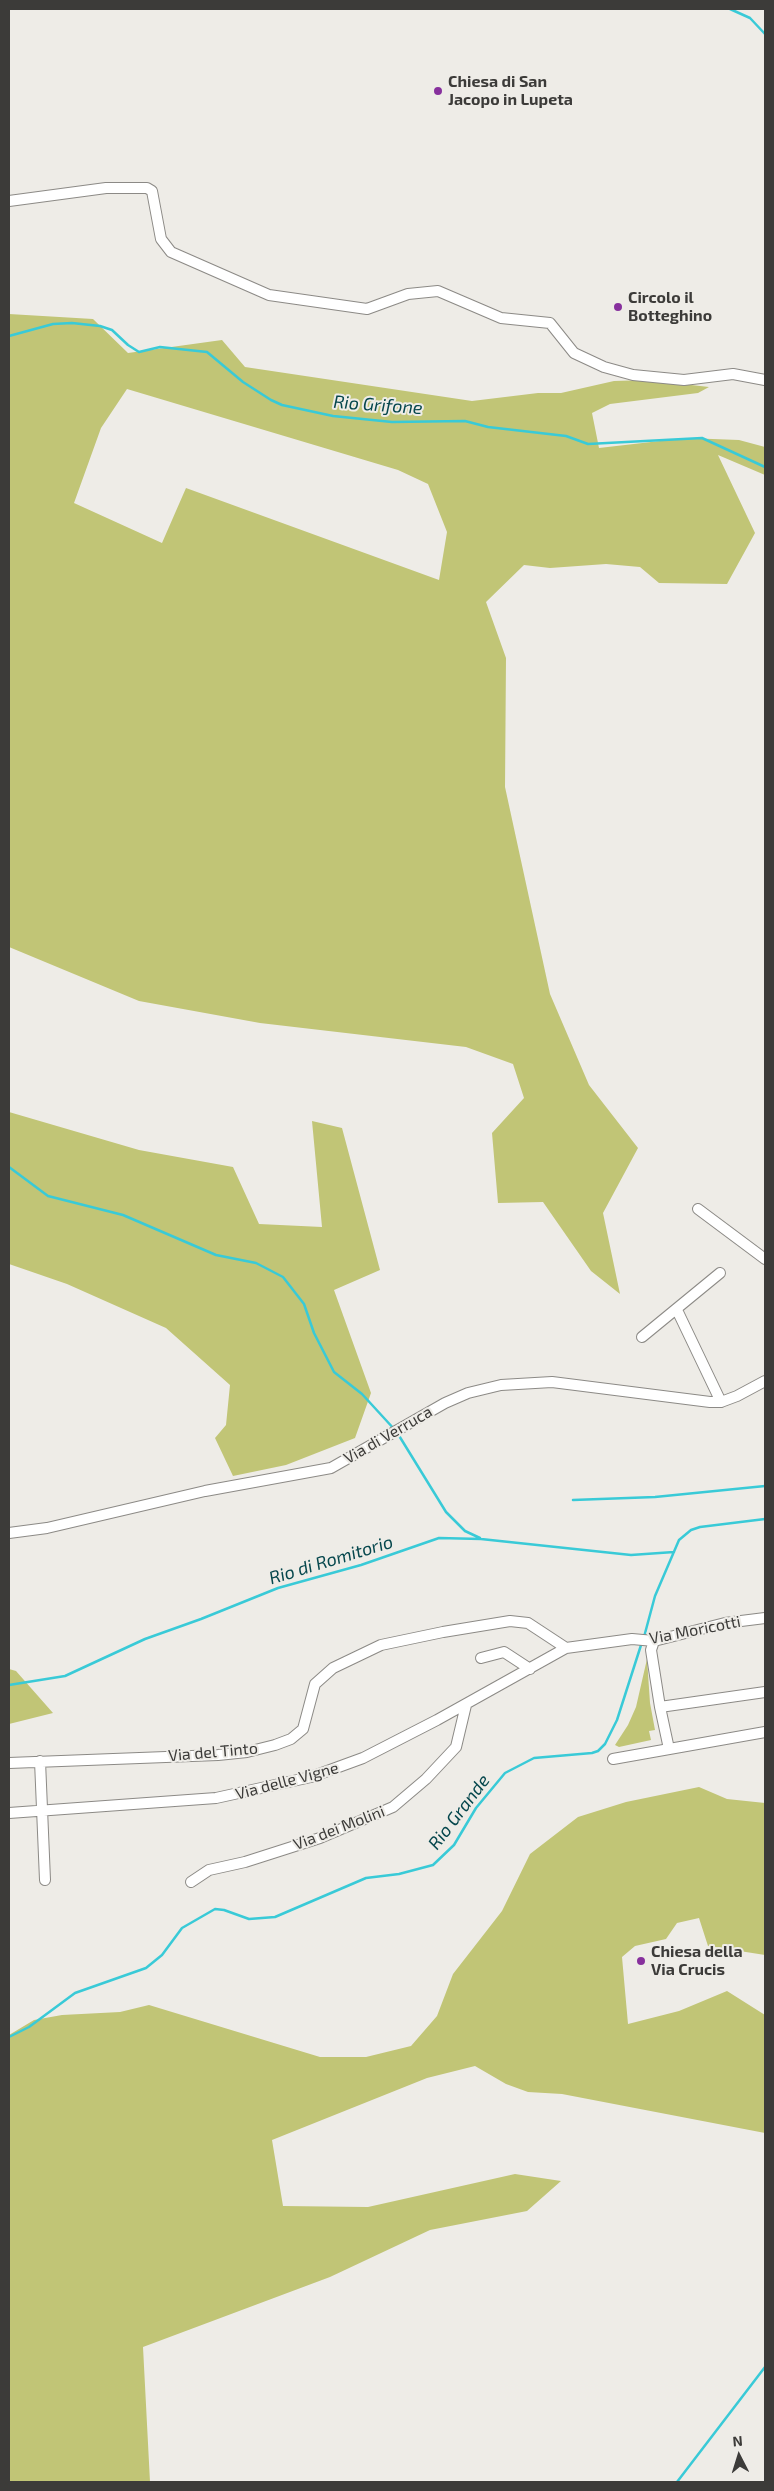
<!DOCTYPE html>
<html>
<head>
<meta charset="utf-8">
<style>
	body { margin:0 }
	#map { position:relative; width:774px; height:2491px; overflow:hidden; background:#eeece7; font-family:"Exo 2",sans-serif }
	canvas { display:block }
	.frame { position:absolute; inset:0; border:10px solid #3c3b39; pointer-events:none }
	.north { position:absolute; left:714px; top:2431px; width:50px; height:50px; -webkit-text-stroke:4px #eeece7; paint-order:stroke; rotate:355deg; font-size:14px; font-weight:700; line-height:20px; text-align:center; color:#3c3b39 }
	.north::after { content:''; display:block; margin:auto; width:18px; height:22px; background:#3c3b39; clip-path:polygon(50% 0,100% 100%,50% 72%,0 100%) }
</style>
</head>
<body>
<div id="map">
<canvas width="774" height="2491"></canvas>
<div class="frame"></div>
<div class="north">N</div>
</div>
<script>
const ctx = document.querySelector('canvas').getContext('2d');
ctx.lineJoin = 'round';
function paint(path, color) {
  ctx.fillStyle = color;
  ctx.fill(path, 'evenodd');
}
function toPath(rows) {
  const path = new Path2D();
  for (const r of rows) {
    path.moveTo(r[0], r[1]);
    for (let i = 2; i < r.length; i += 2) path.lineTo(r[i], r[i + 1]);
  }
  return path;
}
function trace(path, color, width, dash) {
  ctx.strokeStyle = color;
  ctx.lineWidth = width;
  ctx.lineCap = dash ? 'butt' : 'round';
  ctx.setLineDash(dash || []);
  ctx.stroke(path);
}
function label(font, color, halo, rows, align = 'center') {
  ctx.font = font + ' "Exo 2",sans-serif';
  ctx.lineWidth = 4;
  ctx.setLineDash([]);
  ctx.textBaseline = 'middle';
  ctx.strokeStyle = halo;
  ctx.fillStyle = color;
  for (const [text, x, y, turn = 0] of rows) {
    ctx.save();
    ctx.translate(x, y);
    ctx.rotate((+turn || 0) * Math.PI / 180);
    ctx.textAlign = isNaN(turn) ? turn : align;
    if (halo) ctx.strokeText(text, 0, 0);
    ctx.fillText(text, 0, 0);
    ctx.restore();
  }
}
paint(toPath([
	[9,314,93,319,128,353,222,340,245,367,472,401,538,393,561,393,614,381,647,380,709,387,698,393,610,404,592,413,599,448,686,438,739,440,765,447,765,475,718,455,755,533,727,584,659,583,640,567,606,564,550,568,524,565,486,602,506,658,505,787,550,994,589,1085,638,1148,603,1213,620,1294,591,1271,543,1202,498,1203,492,1133,524,1098,513,1064,466,1047,260,1023,139,1001,9,947],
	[127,389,398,470,428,484,447,532,439,580,186,488,162,543,74,503,101,428],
	[9,1112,139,1150,233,1167,259,1224,322,1227,312,1121,342,1128,380,1270,334,1290,371,1393,355,1438,286,1465,233,1476,215,1438,226,1425,230,1385,166,1328,67,1284,9,1264],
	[647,1659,650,1703,655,1730,649,1731,651,1740,619,1747,615,1745,628,1725,636,1707],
	[9,1669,16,1671,53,1713,9,1724],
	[699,1787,727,1799,765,1803,765,1955,708,1946,699,1918,677,1923,666,1939,635,1946,622,1957,628,2024,679,2011,727,1991,765,2015,765,2133,562,2094,528,2092,506,2084,475,2066,427,2078,272,2140,283,2206,368,2207,515,2174,561,2181,527,2211,430,2230,330,2277,143,2347,150,2482,9,2482,9,2035,34,2020,62,2015,120,2012,149,2005,320,2057,366,2057,411,2046,437,2016,453,1974,502,1911,530,1854,578,1817,626,1802]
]), '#c1c576');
trace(toPath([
	[730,9,750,18,765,34],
	[9,336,53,324,72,323,100,326,112,330,128,345,139,352,160,347,207,352,243,382,271,400,282,405,333,416,392,422,465,421,488,427,566,436,588,444,702,438,765,467],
	[9,1167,48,1196,123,1215,216,1255,256,1263,283,1277,304,1304,314,1333,334,1372,362,1394,395,1430],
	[398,1434,446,1512,465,1531,480,1538],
	[573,1500,655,1497,765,1486],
	[644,1637,655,1596,679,1540,691,1530,700,1527,765,1519],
	[9,1685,65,1676,145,1639,201,1619,278,1588,361,1565,439,1538,481,1539,631,1555,674,1552],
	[9,2037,29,2027,75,1993,146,1968,162,1955,182,1928,215,1909,224,1910,249,1919,275,1917,366,1878,399,1874,433,1865,454,1845,476,1808,505,1773,534,1758,592,1753,598,1751,605,1744,617,1720,642,1642],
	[677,2482,765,2367]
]), '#39cad7', 2.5);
const minor = toPath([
	[9,201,106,188,147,188,152,191,161,239,171,252,269,295,367,309,408,294,438,291,501,318,550,323,574,353,604,367,633,375,684,380,733,374,765,380],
	[698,1209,765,1259],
	[677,1310,721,1402],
	[642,1337,720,1273],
	[9,1533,47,1528,205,1491,331,1468,445,1403,468,1393,501,1385,552,1382,710,1402,721,1402,737,1396,765,1381],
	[654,1641,651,1650,660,1707,669,1749],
	[481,1658,504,1652,530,1669],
	[660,1707,765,1692],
	[613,1759,765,1732],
	[40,1761,45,1880],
	[9,1763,218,1755,247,1752,275,1745,291,1739,303,1729,315,1684,333,1668,381,1645,443,1632,510,1621,528,1623,566,1648],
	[9,1813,216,1798,311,1777,363,1758,437,1720,566,1648,632,1639,654,1641,725,1623,765,1618],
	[191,1882,209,1870,245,1862,320,1838,393,1807,426,1779,456,1747,466,1705]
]);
trace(minor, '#8c8a86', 12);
trace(minor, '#fff', 10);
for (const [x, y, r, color] of [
	[438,91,5,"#87309d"],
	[618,307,5,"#87309d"],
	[641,1961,5,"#87309d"]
]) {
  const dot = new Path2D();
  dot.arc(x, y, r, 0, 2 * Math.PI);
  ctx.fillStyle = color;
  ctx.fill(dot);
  trace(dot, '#eeece7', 2);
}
label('bold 16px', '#3c3b39', '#eeece7', [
	["Chiesa di San",448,82],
	["Jacopo in Lupeta",448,100],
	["Circolo il",628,298],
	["Botteghino",628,316],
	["Chiesa della",651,1952],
	["Via Crucis",651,1970]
], 'left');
label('16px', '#3c3b39', '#eeece7', [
	["Via di Verruca",388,1435,-30],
	["Via Moricotti",695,1630,-11],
	["Via del Tinto",213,1752,-5],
	["Via delle Vigne",287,1781,-15],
	["Via dei Molini",339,1828,-21]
]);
label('italic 18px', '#06474d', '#eeece7', [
	["Rio Grifone",378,405,4],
	["Rio di Romitorio",331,1560,-17],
	["Rio Grande",459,1812,-53]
]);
</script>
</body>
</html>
